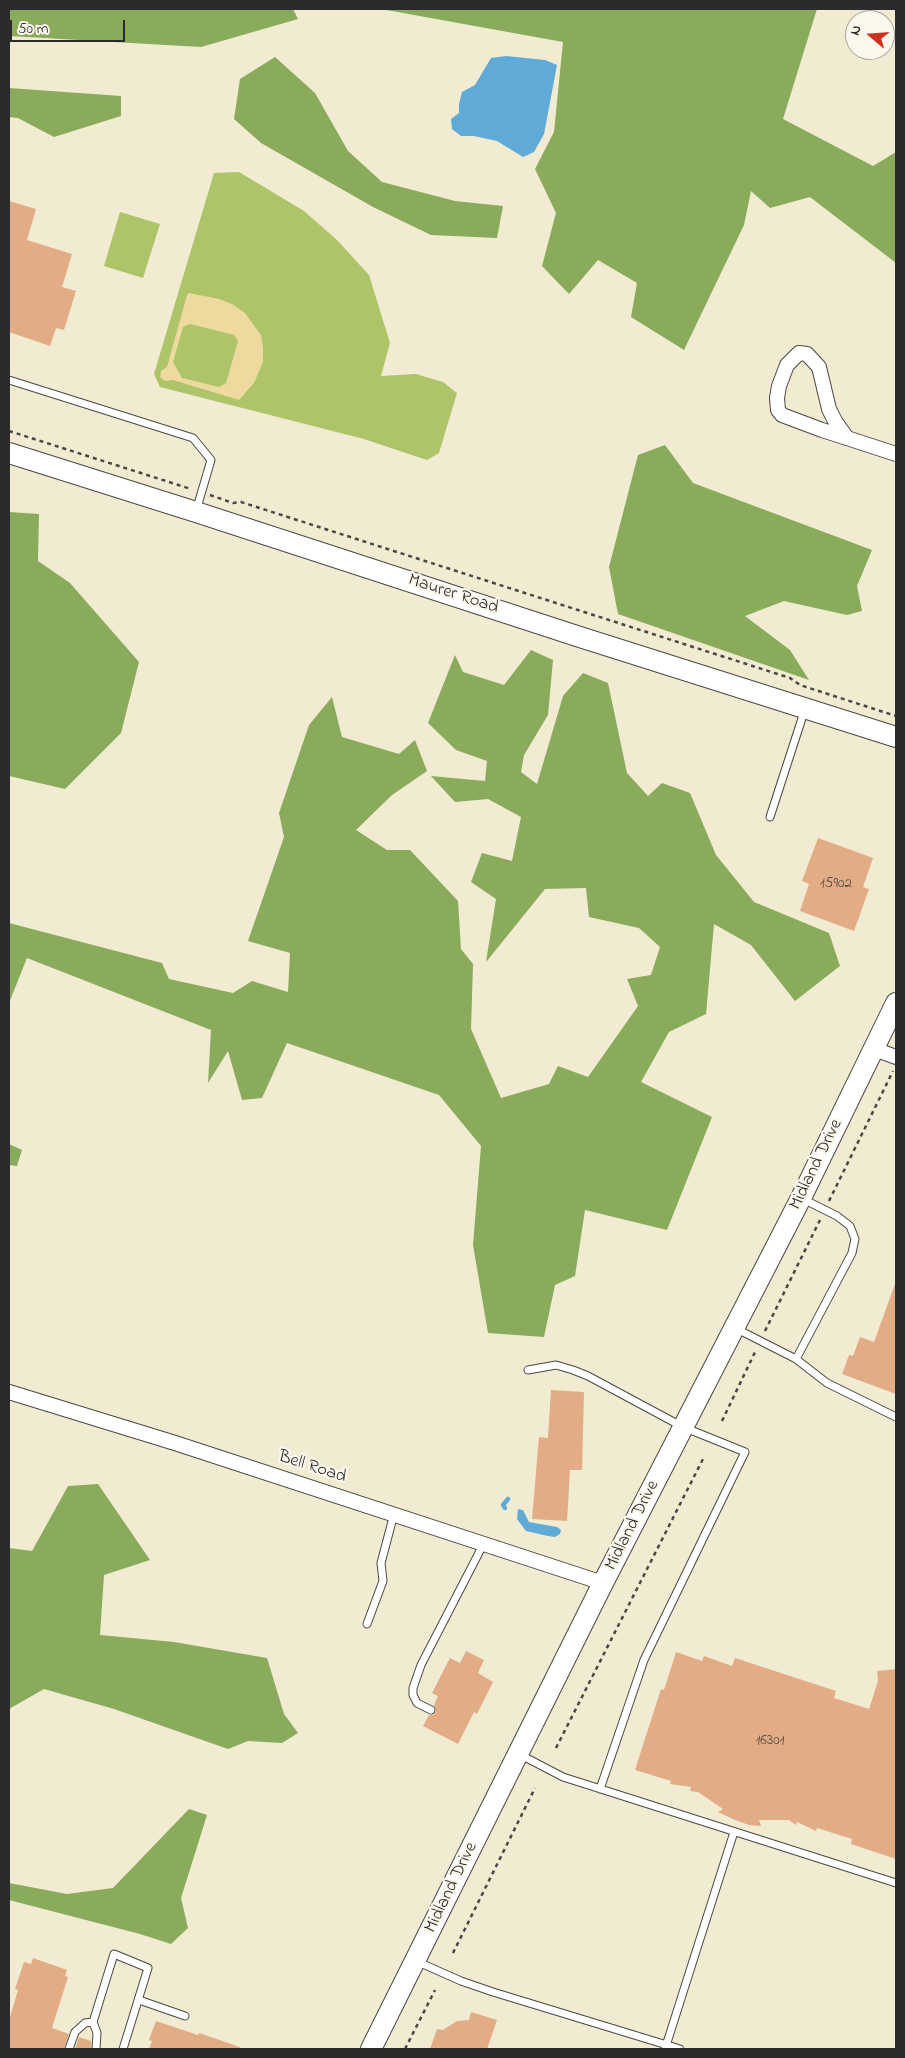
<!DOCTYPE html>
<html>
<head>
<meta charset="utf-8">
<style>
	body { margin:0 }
	#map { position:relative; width:905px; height:2058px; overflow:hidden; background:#f1ebd2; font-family:"Indie Flower",sans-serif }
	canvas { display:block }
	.frame { position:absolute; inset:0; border:10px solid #2b2b2b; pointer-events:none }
	.north { position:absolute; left:845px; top:10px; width:50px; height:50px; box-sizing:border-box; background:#fbf7ec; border:1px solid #a8a59f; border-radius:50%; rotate:288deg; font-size:14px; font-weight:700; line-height:20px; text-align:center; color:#2b2b2b }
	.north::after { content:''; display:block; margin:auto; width:18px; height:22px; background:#c8321e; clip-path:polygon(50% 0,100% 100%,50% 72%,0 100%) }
	.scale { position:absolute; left:10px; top:20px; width:115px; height:22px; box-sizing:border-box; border:2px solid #2b2b2b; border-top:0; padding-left:6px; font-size:15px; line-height:18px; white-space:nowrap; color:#2b2b2b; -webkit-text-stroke:4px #fbf7ec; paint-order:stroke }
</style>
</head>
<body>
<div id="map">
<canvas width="905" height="2058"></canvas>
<div class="frame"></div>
<div class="north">N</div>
<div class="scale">50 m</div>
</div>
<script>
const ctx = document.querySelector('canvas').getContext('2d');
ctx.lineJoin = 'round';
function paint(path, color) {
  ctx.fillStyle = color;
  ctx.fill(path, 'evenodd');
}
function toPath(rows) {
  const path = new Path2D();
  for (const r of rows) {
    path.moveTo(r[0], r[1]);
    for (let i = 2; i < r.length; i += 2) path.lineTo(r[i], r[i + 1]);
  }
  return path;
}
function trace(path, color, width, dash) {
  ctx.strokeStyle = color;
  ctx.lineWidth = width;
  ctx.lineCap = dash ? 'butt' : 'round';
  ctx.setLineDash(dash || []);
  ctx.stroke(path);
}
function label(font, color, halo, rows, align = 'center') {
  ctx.font = font + ' "Indie Flower",sans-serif';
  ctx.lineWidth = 4.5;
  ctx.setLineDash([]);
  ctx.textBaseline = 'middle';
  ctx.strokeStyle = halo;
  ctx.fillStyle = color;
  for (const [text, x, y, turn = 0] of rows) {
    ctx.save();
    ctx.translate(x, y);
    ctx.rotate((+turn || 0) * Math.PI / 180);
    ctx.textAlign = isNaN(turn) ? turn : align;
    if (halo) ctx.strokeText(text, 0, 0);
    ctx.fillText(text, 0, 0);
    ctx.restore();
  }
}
paint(toPath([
	[239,172,304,211,337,240,369,275,390,343,381,376,416,374,443,382,457,393,439,453,427,460,364,439,160,387,154,374,214,173],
	[120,212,160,224,143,278,104,266]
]), '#adc468');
paint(toPath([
	[9,9,293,9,298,19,201,47,9,36],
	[381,9,817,9,783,119,873,166,896,152,896,263,810,197,770,208,751,191,744,225,684,350,631,317,637,283,598,260,569,294,542,266,556,213,535,169,554,132,563,42],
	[275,57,315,93,348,151,382,182,455,201,503,206,497,238,431,235,373,207,261,143,234,119,240,79],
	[9,88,121,96,121,116,54,137,18,118,9,117],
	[665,445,693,483,872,550,857,586,862,611,847,615,784,601,745,616,790,650,809,680,618,614,609,567,638,455],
	[9,512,39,514,38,561,70,583,139,662,121,733,65,789,9,776],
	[531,650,553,660,548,715,524,755,521,772,537,784,563,696,583,673,608,683,627,773,648,796,662,783,690,793,716,855,754,902,829,933,840,966,795,1001,751,945,714,924,706,1014,669,1032,641,1082,712,1117,667,1230,585,1210,575,1276,555,1285,544,1337,488,1333,473,1245,481,1146,439,1095,287,1043,262,1098,242,1100,228,1051,208,1083,211,1030,27,958,9,1003,9,923,162,963,169,979,233,993,252,981,288,992,290,953,248,941,284,837,279,813,309,725,332,697,342,737,399,754,415,740,427,771,392,795,356,830,387,850,410,850,458,901,461,949,473,964,471,1029,501,1098,549,1084,558,1066,588,1077,638,1006,627,979,651,975,660,947,639,928,589,917,586,888,545,889,486,962,496,899,471,882,482,853,512,861,521,817,488,799,455,802,431,776,485,781,487,761,456,750,428,723,455,655,463,672,504,685],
	[9,1144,22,1150,17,1166,9,1165],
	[98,1484,150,1560,104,1575,100,1635,174,1642,267,1658,284,1714,298,1733,282,1743,248,1741,228,1749,114,1709,44,1689,9,1709,9,1548,32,1551,68,1486],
	[189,1809,207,1815,181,1898,188,1928,171,1944,140,1934,9,1900,9,1883,67,1894,113,1888]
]), '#8aaa5c');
paint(toPath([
	[189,293,219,299,232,304,245,313,261,335,263,348,263,362,254,383,239,400,173,380,165,381,160,377,161,371,167,367,187,295],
	[190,324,234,335,238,341,226,383,219,387,182,378,173,362,183,327]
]), '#eeda9e');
paint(toPath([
	[506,56,545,60,557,65,544,134,534,152,523,157,497,141,474,136,461,136,452,129,451,119,459,113,459,104,462,92,475,85,491,58],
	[518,1509,523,1510,529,1522,557,1527,561,1530,560,1534,555,1537,548,1536,526,1531,517,1519]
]), '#60aad8');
trace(toPath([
	[505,1508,503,1505,508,1499]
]), '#60aad8', 4.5);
paint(toPath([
	[9,201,36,209,27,240,72,254,62,287,76,291,64,330,56,328,50,346,9,332],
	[818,838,873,858,863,887,869,889,854,931,800,911,809,884,802,881],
	[895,1284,896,1285,896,1394,842,1374,849,1355,853,1356,860,1337,874,1342],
	[551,1390,584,1392,582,1470,570,1470,567,1521,532,1519,539,1437,548,1438],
	[466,1651,484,1660,478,1673,493,1682,477,1714,474,1712,458,1744,423,1726,429,1715,433,1715,436,1712,434,1705,438,1696,432,1693,450,1658,460,1663],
	[676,1652,702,1661,704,1656,732,1666,735,1658,836,1691,834,1698,869,1709,878,1681,877,1671,896,1669,896,1859,851,1844,852,1839,817,1828,816,1831,797,1822,796,1825,789,1820,759,1820,761,1826,749,1825,735,1820,718,1812,723,1809,698,1792,690,1791,691,1787,670,1784,671,1781,635,1770,661,1689,664,1690],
	[33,1958,67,1970,65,1976,68,1977,52,2028,69,2034,64,2049,9,2049,9,2020,18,1990,15,1989,24,1962,31,1964],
	[471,2012,497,2020,487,2049,430,2049,437,2029,443,2030,457,2021,469,2020],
	[156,2021,198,2035,199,2033,240,2047,240,2049,149,2049,152,2041,149,2040],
	[79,2037,91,2041,91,2049,75,2049]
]), '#e2ac86');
const lane = toPath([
	[9,380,193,438,211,460,196,511],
	[770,817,805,709],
	[735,1328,796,1359,827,1383,896,1417],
	[796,1359,852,1253,855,1239,850,1226,837,1216,801,1198],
	[528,1370,556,1365,573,1370,588,1376,683,1427,745,1452,644,1660,600,1789],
	[367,1624,383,1581,381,1563,394,1514],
	[431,1710,417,1703,413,1695,413,1688,421,1665,484,1543],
	[519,1754,563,1777,896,1883],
	[416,1961,461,1981,493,1992,680,2049],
	[139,2000,185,2016],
	[69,2049,75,2032,85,2023,93,2022],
	[96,2049,97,2033,93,2022,114,1954,148,1968,123,2049],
	[665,2049,734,1832]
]);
const street = toPath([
	[847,438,835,421,829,409,819,367,807,354,799,353,787,365,779,386,777,398,778,410,782,415,822,430,847,438,896,454],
	[874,1049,896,1057],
	[9,1392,175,1443,603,1583]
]);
const secondary = toPath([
	[9,453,196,512,583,638,896,737],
	[371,2049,603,1583,801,1198,896,1003]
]);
trace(lane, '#494844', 9);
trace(street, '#494844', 16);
trace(secondary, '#494844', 22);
trace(toPath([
	[9,431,191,489],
	[210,495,233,503,241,502,790,678,800,685,896,716],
	[829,1201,893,1071],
	[765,1331,820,1220],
	[722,1421,756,1350],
	[556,1748,704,1457],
	[453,1953,535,1788],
	[405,2049,435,1990]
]), '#494844', 2.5, [4, 4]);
trace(lane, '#fff', 7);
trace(street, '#fff', 14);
trace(secondary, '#fff', 20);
label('15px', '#594b42', null, [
	["15902",836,885],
	["16301",770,1742]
]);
label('18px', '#2b2b2b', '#fbf7ec', [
	["Maurer Road",453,595,18],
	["Midland Drive",817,1165,-64],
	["Bell Road",312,1468,18],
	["Midland Drive",633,1526,-63],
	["Midland Drive",452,1888,-64]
]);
</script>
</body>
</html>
